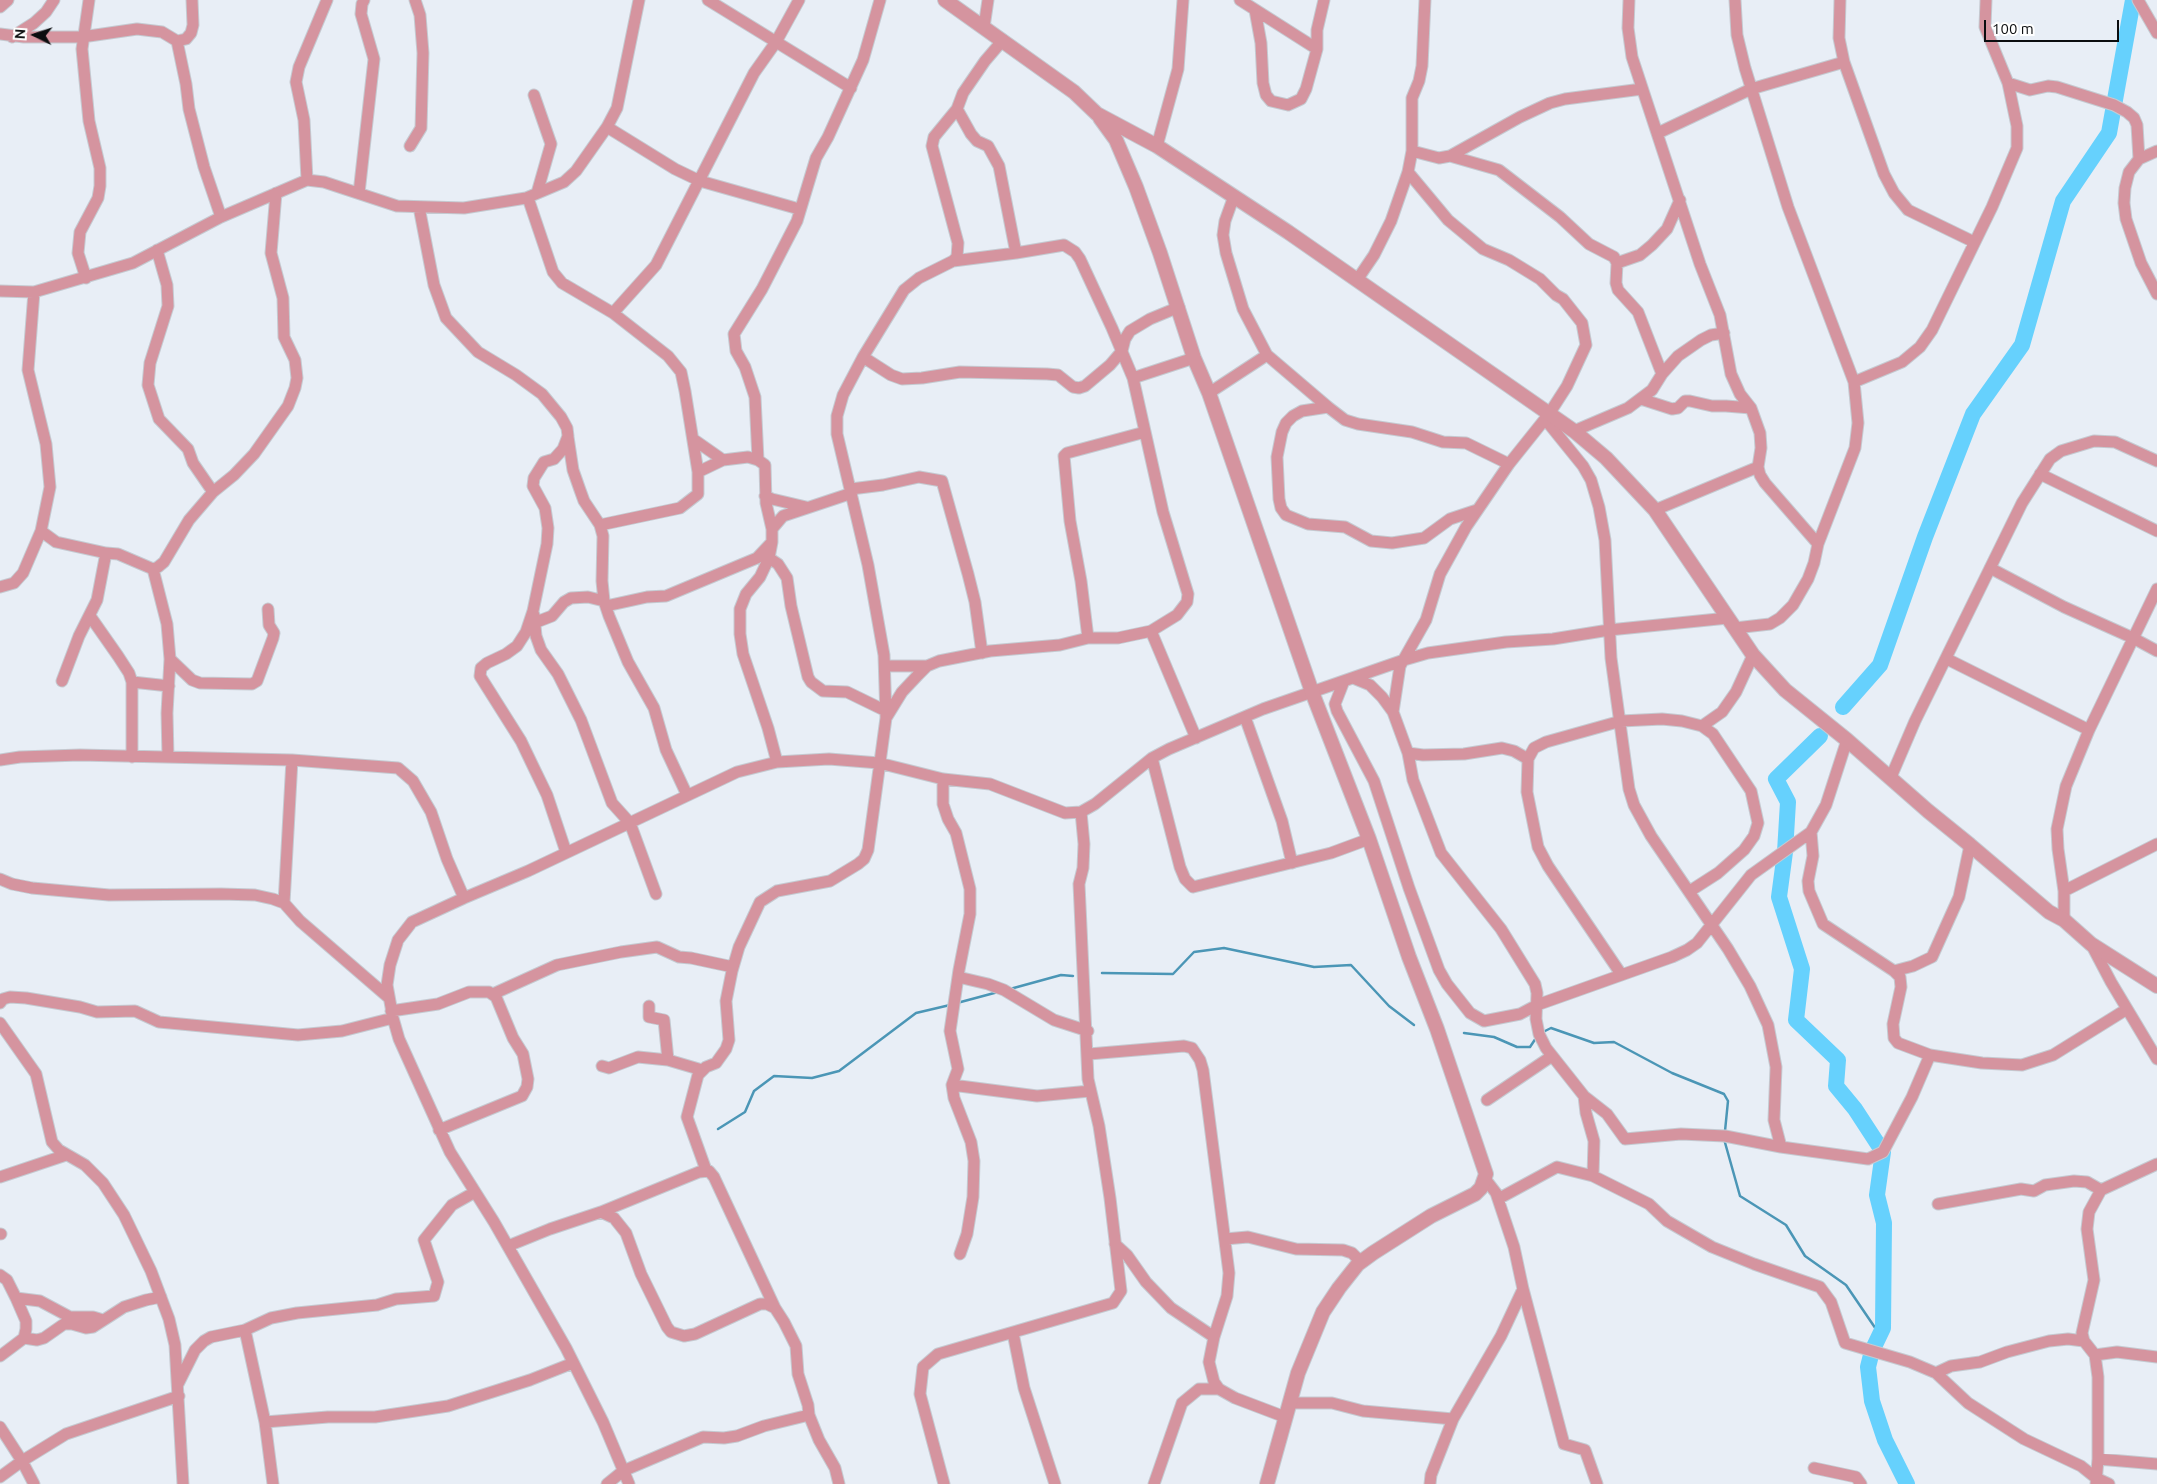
<!DOCTYPE html>
<html>
<head>
<meta charset="utf-8">
<style>
	body { margin:0 }
	#map { position:relative; width:2157px; height:1484px; overflow:hidden; background:#e8eef6; font-family:Ubuntu,sans-serif }
	canvas { display:block }
	.north { position:absolute; left:10px; top:10px; width:50px; height:50px; -webkit-text-stroke:4px #fff; paint-order:stroke; rotate:274deg; font-size:14px; font-weight:700; line-height:20px; text-align:center; color:#0b0d0f }
	.north::after { content:''; display:block; margin:auto; width:18px; height:22px; background:#0b0d0f; clip-path:polygon(50% 0,100% 100%,50% 72%,0 100%) }
	.scale { position:absolute; left:1984px; top:20px; width:135px; height:22px; box-sizing:border-box; border:2px solid #0b0d0f; border-top:0; padding-left:6px; font-size:15px; line-height:18px; white-space:nowrap; color:#0b0d0f; -webkit-text-stroke:4px #fff; paint-order:stroke }
</style>
</head>
<body>
<div id="map">
<canvas width="2157" height="1484"></canvas>
<div class="north">N</div>
<div class="scale">100 m</div>
</div>
<script>
const ctx = document.querySelector('canvas').getContext('2d');
ctx.lineJoin = 'round';
function toPath(rows) {
  const path = new Path2D();
  for (const r of rows) {
    path.moveTo(r[0], r[1]);
    for (let i = 2; i < r.length; i += 2) path.lineTo(r[i], r[i + 1]);
  }
  return path;
}
function trace(path, color, width, dash) {
  ctx.strokeStyle = color;
  ctx.lineWidth = width;
  ctx.lineCap = dash ? 'butt' : 'round';
  ctx.setLineDash(dash || []);
  ctx.stroke(path);
}
trace(toPath([
	[1102,973,1173,974,1194,952,1224,948,1314,967,1351,965,1389,1006,1414,1025],
	[1010,989,1061,975,1073,976],
	[957,1003,998,992],
	[1464,1033,1494,1037,1517,1047,1530,1047,1536,1038],
	[1541,1033,1551,1028,1594,1043,1614,1042,1672,1073,1724,1094,1728,1101,1725,1131],
	[718,1129,745,1112,754,1091,774,1076,812,1078,839,1071,916,1013,950,1005],
	[1724,1139,1740,1196,1786,1225,1805,1256,1846,1285,1880,1335]
]), '#4b96b6', 2.5);
trace(toPath([
	[1843,707,1880,665,1925,537,1973,414,2022,345,2063,201,2109,133,2133,0],
	[1820,736,1776,779,1788,802,1785,852,1779,897,1802,969,1796,1020,1838,1060,1836,1086,1855,1109,1883,1152,1877,1195,1884,1223,1883,1328,1872,1351,1868,1367,1872,1401,1885,1440,1907,1484]
]), '#66d1fd', 16);
const minor = toPath([
	[708,0,851,88],
	[1240,0,1317,49],
	[1629,0,1628,28,1632,57,1700,264,1720,315,1731,374,1740,394,1751,408,1760,433,1761,448,1758,467,1760,475,1765,483,1818,544],
	[1735,0,1737,35,1745,68,1788,207,1854,382,1858,423,1855,448,1818,544,1814,563,1808,579,1793,605,1780,618,1770,624,1735,628],
	[1840,0,1839,38,1844,62,1884,174,1894,193,1908,210,1974,242],
	[2138,0,2157,33],
	[0,7,8,0],
	[1255,10,1261,43,1263,83,1266,95,1271,101,1288,105,1301,99,1306,89,1317,49,1317,30,1324,0],
	[984,27,988,0],
	[0,34,24,37,82,37,137,29,162,32,177,41,186,84,189,109,204,167,221,217],
	[12,37,34,23,46,12,54,0],
	[177,41,186,39,191,33,193,25,192,0],
	[2008,83,2030,90,2048,86,2057,87,2114,105,2127,112,2134,118,2137,125,2139,159],
	[534,95,551,144,537,193],
	[957,109,971,134,977,141,988,146,999,166,1016,253],
	[607,127,675,169,700,181,799,209],
	[1658,133,1751,89,1844,62],
	[410,146,421,128,423,53,420,15,415,0],
	[1157,146,1178,69,1183,0],
	[1412,151,1439,158,1450,156,1520,117,1550,103,1565,99,1642,89],
	[2157,151,2139,159,2129,172,2125,188,2124,203,2126,219,2141,263,2157,294],
	[1450,156,1499,170,1560,217,1589,244,1614,257,1617,263,1616,283,1618,290,1638,312,1662,374],
	[307,180,304,120,296,82,299,67,327,0],
	[359,193,374,59,361,14,362,4,364,0],
	[1234,196,1225,221,1223,235,1226,253,1243,309,1267,355,1328,407,1345,420,1358,424,1412,432,1443,442,1466,443,1509,464],
	[528,198,553,272,562,283,613,313,668,356,681,372,685,391,698,472,698,494,680,508,600,525],
	[419,207,434,285,446,318,478,352,516,375,542,394,561,417,567,428,568,436,563,449,554,459,544,462,534,478,533,486,545,508,548,528,547,544,533,611,526,632,517,646,506,654,487,663,481,668,480,676,521,741,532,764,547,795,566,852],
	[157,250,167,285,168,306,150,363,148,385,159,419,188,449,193,463,213,492],
	[1617,263,1640,255,1652,245,1667,229,1680,200],
	[86,278,78,253,80,232,98,198,100,186,100,168,89,121,82,49,89,0],
	[1357,280,1374,255,1391,221,1408,172,1412,151,1412,98,1419,81,1422,66,1425,0],
	[0,291,34,292,133,263,221,217,307,180,324,182,397,206,464,208,526,198,564,182,576,171,607,127,617,108,639,0],
	[34,292,28,370,46,444,50,487,41,531,56,542,106,553,97,600,79,636,62,681],
	[613,313,656,265,754,73,776,42,799,0],
	[863,357,891,375,902,379,922,378,960,372,1047,374,1058,375,1073,387,1079,388,1085,386,1110,365,1122,351,1125,339,1130,331,1150,319,1179,307],
	[1133,378,1194,358],
	[1854,382,1902,362,1920,347,1932,330,1992,207,2017,148,2017,126,2008,83,1985,27,1986,0],
	[1209,393,1267,355],
	[1641,399,1672,409,1678,408,1685,401,1690,401,1712,406,1726,406,1751,408],
	[1328,407,1302,411,1293,416,1286,423,1282,432,1277,457,1279,499,1281,508,1286,515,1308,524,1345,527,1371,541,1392,543,1424,538,1450,519,1477,510],
	[1545,419,1583,466,1591,480,1599,507,1605,540,1611,658,1629,789,1634,805,1651,836,1728,949,1750,986,1768,1025,1776,1067,1774,1120,1781,1147],
	[1574,431,1628,408,1652,390,1662,374,1678,356,1701,340,1711,335,1724,333],
	[568,437,573,470,580,490,584,501,600,525,603,536,602,581,604,601,609,616,628,662,654,708,666,750,687,795],
	[693,439,723,460],
	[758,460,755,397,745,367,736,351,734,334,762,289,797,221,816,158,828,137,863,60,880,0],
	[698,472,723,460,748,457,758,460,765,465,766,503,772,529,772,542,769,558,760,577,746,594,740,609,740,634,743,654,768,728,777,762],
	[2040,474,2157,531],
	[851,489,883,485,919,477,942,481,968,574,975,602,982,653],
	[765,496,772,499,806,507],
	[1655,510,1758,467],
	[772,529,783,516,852,493],
	[106,553,118,554,153,569,158,567,164,562,189,520,213,492,234,475,254,454,288,406,295,388,297,378,295,360,284,337,283,298,271,253,276,193],
	[769,558,778,564,787,578,791,606,808,677,811,682,823,691,847,692,886,711],
	[1990,568,2064,607,2133,638,2157,651],
	[153,569,167,624,170,659,167,713,168,757],
	[0,587,14,583,23,573,41,531],
	[606,606,647,597,666,596,757,558,772,542],
	[534,615,536,636,541,650,558,674,581,720,612,803,630,823,656,894],
	[90,616,118,656,129,673,132,682,132,757],
	[534,623,552,616,564,602,571,598,588,597,604,601],
	[1151,631,1196,738],
	[1088,638,1081,581,1070,521,1064,456,1067,453,1145,432],
	[170,659,192,680,200,683,252,684,257,681,273,638,274,633,269,625,268,609],
	[1947,659,2089,730],
	[885,666,927,666],
	[1353,678,1370,685,1382,697,1393,712,1408,753,1413,780,1441,853,1501,929,1535,984,1537,993,1536,1019,1539,1034,1546,1048,1584,1096,1607,1114,1625,1139,1681,1134,1725,1136,1781,1147,1868,1159,1883,1152,1912,1097,1930,1055],
	[1344,681,1335,704,1337,711,1374,781,1409,888,1439,970,1447,984,1470,1013,1484,1021,1520,1014,1537,1005,1672,957,1687,950,1697,943,1751,875,1811,832,1826,805,1847,740],
	[132,682,169,686],
	[1393,712,1400,666,1426,620,1440,574,1466,527,1509,464,1549,414,1567,386,1586,345,1582,323,1563,299,1556,295,1540,279,1509,260,1483,249,1448,220,1408,172],
	[1245,717,1282,821,1292,863],
	[886,718,902,692,918,675,927,666,939,661,990,651,1060,645,1088,638,1118,638,1151,631,1177,615,1187,602,1188,594,1163,512,1133,378,1112,328,1080,259,1075,252,1064,245,1016,253,953,261],
	[1702,726,1722,712,1736,692,1753,655],
	[1408,753,1423,755,1464,754,1502,748,1514,751,1528,759],
	[1152,758,1180,867,1185,879,1193,887,1331,853,1369,839],
	[0,760,20,757,80,755,292,760,398,768,413,781,431,812,447,859,464,898],
	[1891,777,1915,721,2022,503,2050,459,2061,451,2094,441,2115,442,2157,461],
	[943,779,943,804,948,819,956,833,970,889,970,914,959,970,950,1031,958,1069,952,1085,954,1098,971,1142,974,1161,973,1197,967,1234,960,1254],
	[1811,832,1813,856,1808,881,1809,891,1823,924,1894,971,1900,977,1901,987,1893,1024,1894,1038,1898,1043,1930,1055,1982,1063,2022,1065,2053,1055,2127,1009],
	[0,879,12,884,32,888,109,895,221,894,255,895,273,899,284,903,300,921,388,997],
	[2064,891,2157,844],
	[284,903,292,760],
	[2064,920,2064,891,2058,849,2057,829,2066,786,2089,730,2157,589],
	[2091,944,2111,982,2157,1059],
	[1894,971,1913,966,1932,957,1959,897,1970,845],
	[1621,974,1548,866,1538,847,1527,792,1528,759,1534,748,1546,742,1621,721,1662,719,1682,721,1702,726,1713,734,1751,791,1758,823,1754,836,1744,850,1718,873,1690,891],
	[958,977,988,984,1004,990,1054,1020,1088,1031],
	[493,994,557,965,621,952,657,947,679,957,691,958,733,967],
	[0,1003,3,999,10,997,26,998,80,1007,97,1012,135,1011,159,1022,298,1035,342,1031,393,1018],
	[649,1006,649,1017,664,1020,668,1060],
	[391,1011,438,1004,469,992,489,992,496,997,513,1038,523,1054,528,1079,527,1087,522,1096,439,1130],
	[0,1023,36,1074,52,1142,59,1150,85,1165,103,1183,124,1215,151,1271,169,1319,175,1345,183,1484],
	[1089,1054,1184,1046,1192,1048,1200,1060,1203,1070,1229,1273,1227,1296,1214,1337,1209,1362,1214,1382,1219,1389,1199,1389,1182,1403,1154,1484],
	[602,1066,609,1068,638,1057,668,1060,702,1070],
	[952,1085,1037,1096,1090,1091],
	[1584,1096,1586,1113,1594,1141,1593,1176],
	[1487,1100,1552,1056],
	[706,1170,687,1117,698,1075,706,1067,716,1063,726,1049,729,1040,726,1001,732,971,739,947,760,902,777,891,830,881,858,864,864,859,868,850,886,718,884,655,868,565,837,434,837,416,843,395,863,357,904,290,919,278,953,261,957,257,958,243,932,146,934,137,957,109,963,93,985,61,1003,40],
	[0,1177,66,1155],
	[1486,1180,1496,1193,1514,1247,1523,1289,1564,1444,1585,1450,1597,1484],
	[1498,1199,1557,1167,1593,1176,1649,1204,1667,1221,1712,1247,1754,1264,1820,1287,1831,1302,1845,1343,1910,1362,1936,1373,1968,1403,2024,1439,2081,1466,2096,1478,2109,1484],
	[1938,1204,2021,1189,2034,1191,2045,1185,2074,1181,2087,1182,2101,1190],
	[601,1212,699,1172,709,1171,714,1177,775,1308],
	[0,1234,1,1234],
	[1225,1239,1248,1237,1296,1249,1343,1250,1352,1253,1361,1262],
	[1115,1244,1127,1255,1146,1282,1171,1308,1214,1337],
	[508,1246,550,1229,601,1212,614,1218,626,1233,641,1274,667,1327,671,1332,684,1336,695,1334,760,1304,767,1304,775,1308,784,1322,796,1346,798,1374,808,1405,809,1415,819,1440,835,1468,839,1484],
	[0,1275,7,1280,16,1298,26,1321,26,1329,24,1338,0,1356],
	[16,1298,40,1301,70,1317,93,1317,103,1320],
	[245,1330,265,1422,273,1484],
	[1013,1333,1024,1388,1055,1484],
	[24,1338,37,1340,44,1338,64,1324,72,1324,86,1328,93,1327,124,1307,146,1300,161,1297],
	[2095,1355,2117,1352,2157,1357],
	[1936,1373,1951,1366,1980,1362,2007,1352,2049,1341,2068,1339,2084,1341],
	[178,1384,195,1350,204,1341,211,1337,245,1330,271,1318,297,1313,377,1305,396,1299,434,1296,438,1282,424,1240,452,1205,475,1192],
	[1219,1389,1235,1398,1285,1417],
	[1290,1403,1332,1403,1363,1411,1453,1419],
	[265,1422,328,1417,375,1417,448,1406,530,1380,573,1363],
	[0,1427,22,1461,66,1434,179,1396],
	[2098,1459,2157,1464],
	[1814,1468,1856,1477,1861,1484],
	[0,1477,22,1461,34,1484],
	[607,1484,623,1471,703,1437,724,1438,737,1436,764,1426,809,1415],
	[629,1484,603,1422,566,1348,494,1222,450,1152,399,1039,393,1018,387,985,390,965,398,940,412,922,464,898,528,871,737,772,777,762,829,759,879,763,943,779,990,784,1065,813,1081,812,1095,804,1152,758,1169,749,1263,709,1404,660,1428,653,1506,642,1553,639,1609,630,1728,618],
	[944,1484,920,1394,923,1367,938,1354,1113,1303,1121,1291,1110,1198,1099,1126,1088,1079,1079,884,1083,868,1084,844,1081,812],
	[1430,1484,1431,1475,1453,1419,1501,1336,1523,1289],
	[2096,1484,2098,1459,2098,1377,2095,1355,2084,1341,2082,1333,2094,1280,2087,1229,2089,1212,2101,1190,2157,1164]
]);
const tertiary = toPath([
	[945,0,1074,92,1097,114,1157,146,1288,232,1574,431,1606,458,1655,510,1753,655,1785,690,1847,740,1928,811,1970,845,2049,912,2064,920,2091,944,2157,986],
	[1100,118,1116,140,1136,187,1160,253,1194,358,1209,393,1312,692,1369,839,1409,957,1437,1029,1486,1174,1481,1188,1475,1194,1431,1216,1373,1253,1358,1264,1339,1288,1323,1312,1298,1373,1267,1484]
]);
trace(minor, '#c5cad1', 13);
trace(tertiary, '#c5cad1', 16);
trace(minor, '#d5949f', 11);
trace(tertiary, '#d5949f', 14);
</script>
</body>
</html>
